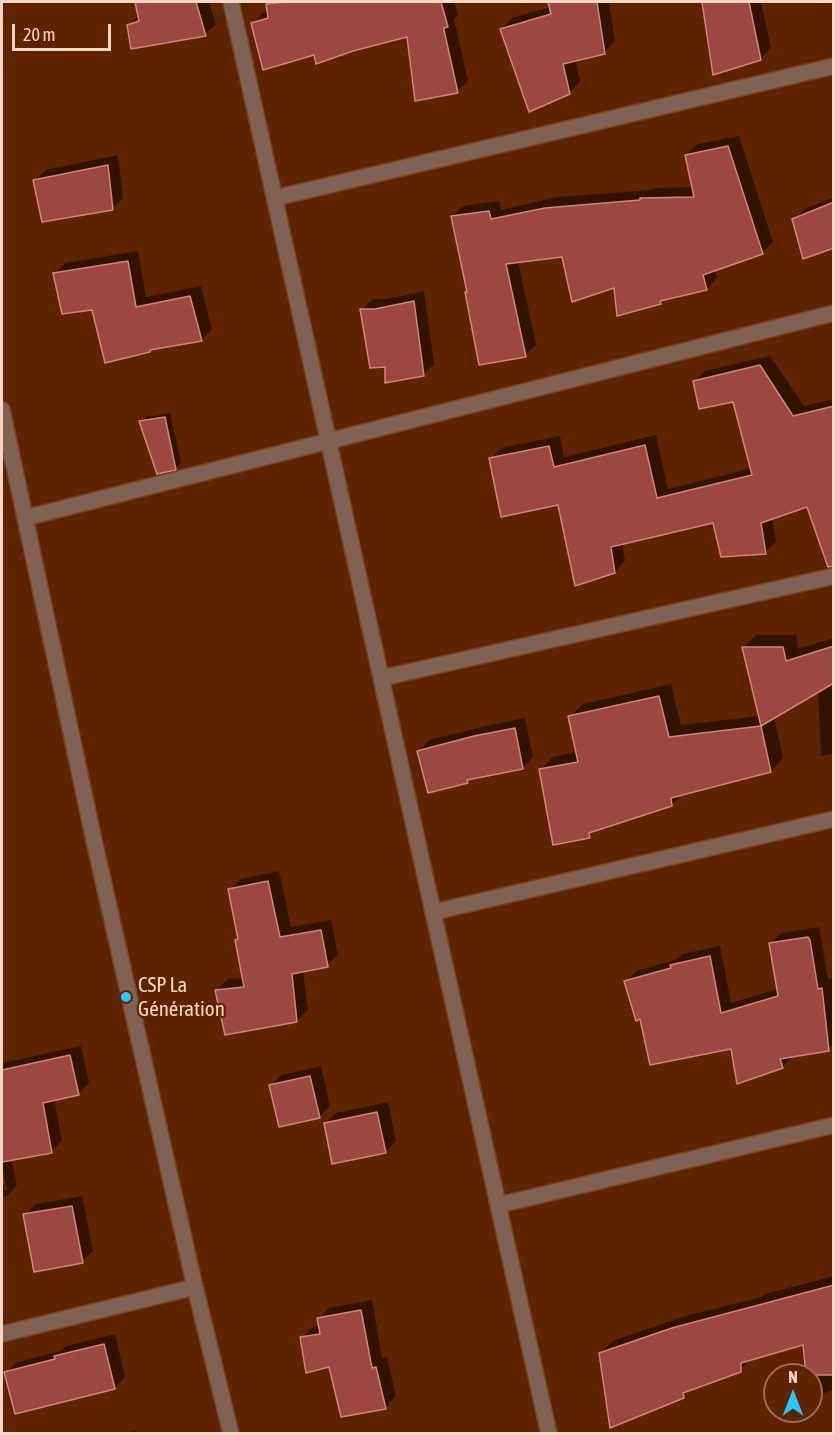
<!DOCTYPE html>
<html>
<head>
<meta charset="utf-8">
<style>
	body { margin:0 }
	#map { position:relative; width:835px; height:1435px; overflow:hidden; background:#5e2400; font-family:"Asap Condensed",sans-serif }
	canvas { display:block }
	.frame { position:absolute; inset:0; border:3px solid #fbd6c4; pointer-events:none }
	.north { position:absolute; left:763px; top:1363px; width:60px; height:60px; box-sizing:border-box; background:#5e2400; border:2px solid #9d6b4e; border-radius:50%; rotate:0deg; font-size:16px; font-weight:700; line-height:24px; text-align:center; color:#fbd6c4 }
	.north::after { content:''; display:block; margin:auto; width:21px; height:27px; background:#27c8ff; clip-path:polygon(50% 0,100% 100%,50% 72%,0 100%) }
	.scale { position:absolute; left:12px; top:24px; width:99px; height:27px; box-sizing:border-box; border:3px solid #fbd6c4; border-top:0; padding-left:8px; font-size:18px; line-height:21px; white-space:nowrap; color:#fbd6c4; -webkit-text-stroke:4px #5e2400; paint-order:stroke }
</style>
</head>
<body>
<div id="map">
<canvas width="835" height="1435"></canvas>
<div class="frame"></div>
<div class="north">N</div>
<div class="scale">20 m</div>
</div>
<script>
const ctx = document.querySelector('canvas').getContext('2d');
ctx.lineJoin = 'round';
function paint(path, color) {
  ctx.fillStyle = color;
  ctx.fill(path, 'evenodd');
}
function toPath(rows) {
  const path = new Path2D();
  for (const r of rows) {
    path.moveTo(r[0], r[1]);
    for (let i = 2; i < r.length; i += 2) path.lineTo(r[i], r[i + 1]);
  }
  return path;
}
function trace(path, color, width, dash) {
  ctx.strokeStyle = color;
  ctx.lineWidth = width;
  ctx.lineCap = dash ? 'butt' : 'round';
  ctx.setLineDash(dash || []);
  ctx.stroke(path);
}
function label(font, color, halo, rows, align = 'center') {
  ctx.font = font + ' "Asap Condensed",sans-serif';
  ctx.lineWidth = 4.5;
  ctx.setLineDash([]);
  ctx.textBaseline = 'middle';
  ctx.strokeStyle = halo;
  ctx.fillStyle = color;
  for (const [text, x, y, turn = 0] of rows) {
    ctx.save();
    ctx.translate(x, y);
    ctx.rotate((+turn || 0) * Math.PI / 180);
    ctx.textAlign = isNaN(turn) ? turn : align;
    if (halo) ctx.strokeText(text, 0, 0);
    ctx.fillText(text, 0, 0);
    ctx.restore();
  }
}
paint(toPath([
	[139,2,209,2,216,24,205,34,129,25,139,15,137,3],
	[271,2,454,2,458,15,454,19,468,81,457,91,408,35,315,53,253,23,264,12,269,11,268,5],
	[549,2,609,2,615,41,604,52,575,60,580,82,569,93,502,29,512,18,551,7],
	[704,2,761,2,771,48,760,59,714,73],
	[739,136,773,242,762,253,715,270,717,278,707,289,664,299,660,303,615,286,563,256,518,261,536,345,525,355,469,291,452,216,463,206,499,201,501,210,557,197,651,190,652,188,694,187,686,155,697,144],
	[118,155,123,198,113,208,35,180,46,170],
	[834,197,834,246,794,219,805,209],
	[138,251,146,297,201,286,212,329,201,340,152,348,149,351,93,308,55,273,65,263],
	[424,291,434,364,423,375,387,365,362,309,373,299,387,299],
	[770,356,804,406,834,399,834,529,807,506,772,517,776,542,765,552,714,521,622,543,625,561,615,571,559,503,491,459,501,448,560,436,564,457,656,435,668,489,752,468,734,400,695,381,705,371],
	[170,413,181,463,176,468,158,473,141,422,146,417],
	[756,635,796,635,798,649,834,638,834,754,821,756,818,691,774,717,783,758,771,771,682,794,671,805,597,829,589,837,540,770,553,757,578,752,570,717,583,704,671,684,681,725,760,716,744,647],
	[525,718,533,757,522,768,471,778,467,781,418,751,429,740,486,726],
	[279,871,291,927,331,920,338,955,327,965,303,970,308,1010,297,1021,217,990,228,979,243,978,236,940,240,937,230,889,241,879],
	[819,927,828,979,832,978,834,1044,828,1049,793,1056,782,1067,732,1047,642,1017,626,981,637,971,677,959,683,954,720,946,731,1003,778,989,770,944,781,933],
	[81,1046,89,1083,78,1094,54,1099,62,1141,51,1151,11,1159,17,1185,7,1196,2,1197,2,1179,4,1190,7,1190,2,1165,2,1063],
	[321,1066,330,1106,319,1117,271,1085,282,1075],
	[388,1102,396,1141,386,1151,325,1124,336,1113],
	[82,1196,93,1251,82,1261,25,1215,36,1204],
	[834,1276,834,1389,811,1399,811,1375,808,1375,804,1343,752,1358,740,1370,691,1388,683,1396,600,1353,613,1341,685,1316,762,1297,765,1294],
	[372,1300,382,1358,387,1357,396,1396,386,1407,342,1415,330,1366,302,1338,313,1327,320,1326,318,1319,329,1308],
	[115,1334,125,1377,115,1388,6,1373,17,1362,61,1351,66,1346],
	[136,1430,137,1434,121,1434]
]), '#0007');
const building = toPath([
	[135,2,196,2,206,36,131,49,127,25,139,21,135,2],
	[285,2,441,2,448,27,444,28,444,30,458,93,415,101,407,37,353,51,316,64,314,55,263,70,251,23,268,18,266,4,285,2],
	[548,2,597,2,605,54,563,64,570,94,529,112,500,29,551,14,548,2],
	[702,2,749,2,761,60,713,75,702,2],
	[728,146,763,254,703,275,707,290,660,301,661,304,617,316,614,288,572,302,562,257,506,264,526,357,479,365,465,292,467,292,451,216,489,211,491,219,545,208,640,200,640,198,694,197,685,155,728,146],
	[108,165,113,210,42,222,33,180,108,165],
	[834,202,834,248,803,259,792,219,834,202],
	[128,261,136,307,190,296,202,341,150,350,150,352,105,363,92,310,62,314,53,273,128,261],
	[414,301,424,376,385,383,385,367,370,368,360,309,375,309,414,301],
	[760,365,793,416,834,406,834,566,828,567,807,507,761,523,766,554,721,557,713,523,611,547,615,573,575,586,558,505,501,517,489,458,549,446,554,467,645,445,657,498,752,475,733,402,699,409,693,381,760,365],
	[165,417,176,470,157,474,139,421,165,417],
	[834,646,834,683,761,726,742,647,783,647,786,661,834,646],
	[659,696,669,737,761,726,771,772,671,798,672,806,589,833,590,838,553,845,539,769,578,762,568,716,659,696],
	[515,728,523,769,467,780,468,783,428,793,417,751,474,736,515,728],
	[268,881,280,937,321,930,328,967,292,974,297,1022,225,1035,215,990,244,987,235,940,238,939,228,889,268,881],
	[808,937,810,940,818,989,822,988,829,1051,780,1059,783,1068,737,1084,731,1049,650,1065,640,1019,636,1021,624,981,671,968,670,965,710,956,721,1013,778,996,769,943,808,937],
	[70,1055,79,1095,43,1103,52,1153,2,1162,2,1070,70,1055],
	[310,1076,320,1118,279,1127,269,1085,310,1076],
	[377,1112,386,1153,332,1164,324,1123,377,1112],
	[72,1206,83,1263,34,1272,23,1214,72,1206],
	[834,1285,834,1375,806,1375,803,1345,741,1363,741,1372,683,1393,684,1398,610,1428,599,1353,672,1328,834,1285],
	[361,1310,372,1368,376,1367,386,1409,341,1417,329,1367,306,1373,300,1337,320,1334,317,1318,361,1310],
	[104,1344,115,1389,15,1414,4,1372,55,1359,54,1356,104,1344]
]);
paint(building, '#9c4840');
trace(building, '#d2857b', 1.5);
const minor = toPath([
	[231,2,549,1434],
	[275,198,834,66],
	[2,410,95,845,195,1287,231,1434],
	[25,518,834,313],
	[382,678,834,576],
	[434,912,834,819],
	[499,1205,834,1125],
	[2,1334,195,1287]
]);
trace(minor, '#7a4423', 18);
trace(minor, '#7f6254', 15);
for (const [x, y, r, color] of [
	[126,997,6,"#27c8ff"]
]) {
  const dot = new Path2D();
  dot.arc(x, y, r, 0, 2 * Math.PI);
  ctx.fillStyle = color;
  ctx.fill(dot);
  trace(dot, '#5e2400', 2);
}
label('21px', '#fbd6c4', '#5e2400', [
	["CSP La",138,985],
	["Génération",138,1009]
], 'left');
</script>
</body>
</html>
